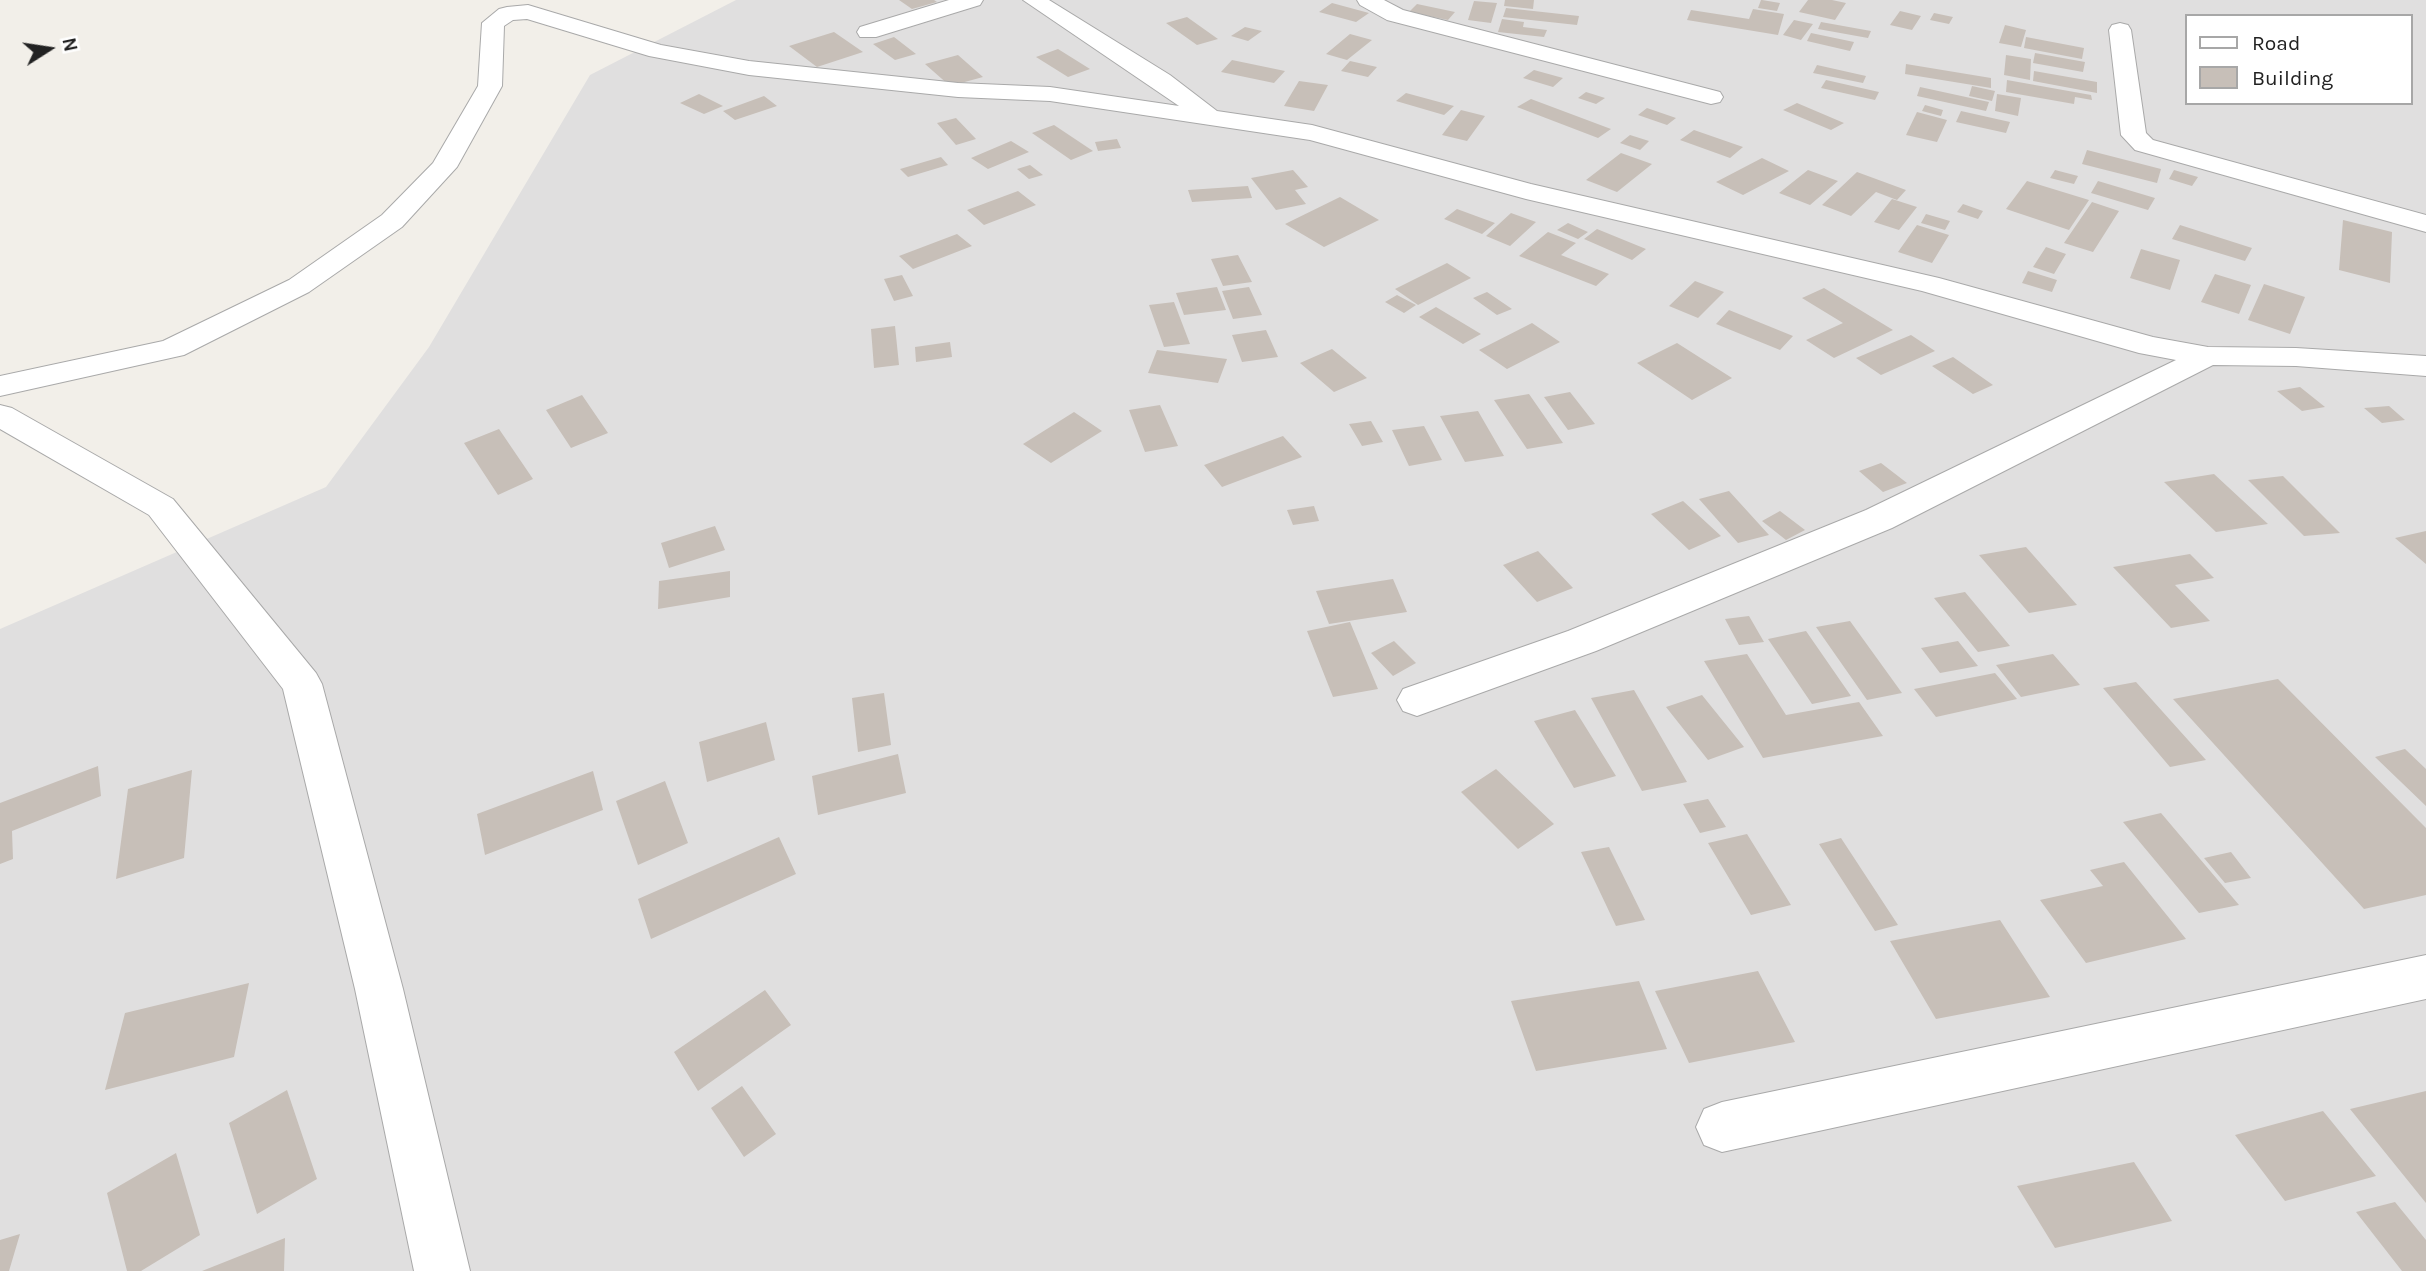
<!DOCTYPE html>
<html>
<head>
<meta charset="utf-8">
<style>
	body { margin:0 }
	#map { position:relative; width:2426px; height:1271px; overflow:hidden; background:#f2efe9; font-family:Karla,sans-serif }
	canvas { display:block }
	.legend { position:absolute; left:2185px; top:14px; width:228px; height:91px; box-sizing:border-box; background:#fff; border:2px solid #a7a7a7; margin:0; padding:9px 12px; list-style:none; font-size:21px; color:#222 }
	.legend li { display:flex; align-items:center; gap:14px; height:35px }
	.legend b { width:35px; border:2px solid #a7a7a7 }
	.north { position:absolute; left:14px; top:14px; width:70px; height:70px; -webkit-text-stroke:5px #fff; paint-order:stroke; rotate:78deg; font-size:19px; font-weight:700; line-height:28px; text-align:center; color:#222 }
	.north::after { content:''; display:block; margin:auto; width:24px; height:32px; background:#222; clip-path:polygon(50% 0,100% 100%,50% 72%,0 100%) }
</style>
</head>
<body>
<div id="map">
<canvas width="2426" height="1271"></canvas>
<ul class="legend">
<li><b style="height:9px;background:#fff"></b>Road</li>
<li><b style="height:19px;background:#c7bfb8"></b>Building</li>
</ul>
<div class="north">N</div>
</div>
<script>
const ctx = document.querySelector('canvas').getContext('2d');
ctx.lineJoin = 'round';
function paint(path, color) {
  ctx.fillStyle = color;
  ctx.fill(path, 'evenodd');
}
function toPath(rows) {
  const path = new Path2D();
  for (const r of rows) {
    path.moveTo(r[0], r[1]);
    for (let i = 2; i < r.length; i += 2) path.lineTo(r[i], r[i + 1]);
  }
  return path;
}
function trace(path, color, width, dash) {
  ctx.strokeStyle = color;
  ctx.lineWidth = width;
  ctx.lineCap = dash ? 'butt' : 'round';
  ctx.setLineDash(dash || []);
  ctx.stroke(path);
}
paint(toPath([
	[736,0,2426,0,2426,1271,0,1271,0,629,326,487,429,347,590,75],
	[2186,16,2410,16,2410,103,2186,103]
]), '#e0dfdf');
paint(toPath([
	[899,0,934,0,937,2,912,9],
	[1505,0,1534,0,1533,9,1504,6],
	[1761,0,1762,0,1780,3,1777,11,1758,8],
	[1808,0,1832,0,1846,3,1835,20,1799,12],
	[1474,1,1497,3,1491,23,1468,20],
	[1332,3,1369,13,1356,22,1319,12],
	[1417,4,1455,12,1448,20,1409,12],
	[1506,8,1579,16,1577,25,1503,17],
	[1753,9,1784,14,1778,35,1687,20,1691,10,1749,19],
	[1900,11,1921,16,1912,30,1890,25],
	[1934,13,1953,17,1949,24,1930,20],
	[1187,17,1218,39,1197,45,1166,23],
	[1502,19,1524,22,1523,27,1547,30,1544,37,1498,32],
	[1794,20,1813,24,1801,40,1783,35],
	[1821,22,1871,31,1868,38,1818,29],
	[2005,25,2026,30,2021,47,1999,43],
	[1245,27,1262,31,1248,41,1231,36],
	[834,32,863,52,817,67,789,46],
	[1811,33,1854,42,1850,51,1807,41],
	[1350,34,1372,40,1347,60,1326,54],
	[894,37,916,54,895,60,873,44],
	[2026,37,2084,48,2082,59,2024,48],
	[1058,49,1090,69,1068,77,1036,57],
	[2035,53,2085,62,2083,72,2033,63],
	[958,55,983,77,950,86,925,64],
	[2006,55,2031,59,2030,80,2004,75],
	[1232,60,1285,71,1274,83,1221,72],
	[1350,61,1377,67,1368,77,1341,71],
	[1906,64,1991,78,1991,88,1905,74],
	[1817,65,1866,76,1863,83,1813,73],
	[1534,70,1563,78,1553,87,1523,78],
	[2034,71,2097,82,2097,93,2033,81],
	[1826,80,1879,92,1875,100,1821,88],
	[2007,80,2091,95,2092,100,2075,97,2074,104,2006,92],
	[1299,81,1328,85,1314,111,1284,106],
	[1972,86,1995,91,1992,101,1969,96],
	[1920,87,1989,102,1986,111,1917,96],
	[1586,92,1605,98,1596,104,1578,98],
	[1406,93,1454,106,1444,115,1396,101],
	[699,94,723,106,704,114,680,103],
	[1997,94,2021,98,2018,116,1995,111],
	[764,96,777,106,735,120,723,111],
	[1531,99,1611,129,1598,138,1517,107],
	[1797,103,1844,123,1831,130,1783,110],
	[1925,105,1943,110,1941,116,1922,111],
	[1647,108,1676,118,1667,125,1638,115],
	[1461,110,1485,116,1467,141,1442,135],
	[1961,111,2010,122,2006,133,1956,122],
	[1917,112,1947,120,1937,142,1906,135],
	[956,118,976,139,956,145,937,123],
	[1054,125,1093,151,1071,160,1032,133],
	[1694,130,1743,147,1730,158,1680,140],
	[1630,135,1649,141,1640,150,1620,143],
	[1117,139,1121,148,1098,151,1095,142],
	[1011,141,1029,152,988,169,971,158],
	[2087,150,2161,169,2157,183,2082,164],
	[1621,153,1652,164,1617,192,1586,180],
	[941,157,948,165,908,177,900,169],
	[1762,158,1789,171,1743,195,1716,182],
	[1030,165,1043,175,1029,179,1017,169],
	[1293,170,1308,187,1295,190,1306,204,1276,210,1251,178],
	[1808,170,1838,181,1810,205,1779,193],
	[2055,170,2078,176,2074,184,2050,178],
	[2174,170,2198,177,2192,186,2169,179],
	[1857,172,1906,190,1897,200,1876,192,1851,216,1822,205],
	[2027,181,2089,200,2069,230,2006,209],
	[2098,181,2155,198,2148,210,2091,193],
	[1248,186,1252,198,1192,202,1188,190],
	[1018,191,1036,205,984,225,967,210],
	[1340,197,1379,220,1324,247,1285,224],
	[1892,199,1917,207,1899,230,1874,222],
	[2092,202,2119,211,2093,252,2064,243],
	[1963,204,1983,211,1978,219,1957,212],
	[1457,209,1495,223,1482,234,1444,219],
	[1511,213,1536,222,1510,246,1486,236],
	[1926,214,1950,221,1945,230,1921,223],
	[2343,220,2392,232,2390,283,2339,270],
	[1568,223,1588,232,1578,239,1557,230],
	[1917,225,1949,235,1932,263,1898,252],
	[2180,225,2252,248,2245,261,2172,239],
	[1597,229,1646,249,1632,260,1584,239],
	[1548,232,1576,243,1561,255,1609,274,1596,286,1519,256],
	[957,234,972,246,913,269,899,256],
	[2046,247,2066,254,2054,274,2033,267],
	[2141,249,2180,260,2170,290,2130,278],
	[1238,255,1252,282,1223,286,1211,259],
	[1447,263,1471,278,1418,305,1395,289],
	[2028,271,2057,280,2052,292,2022,283],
	[2215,274,2251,285,2239,314,2201,302],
	[902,275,913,296,894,301,884,279],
	[1695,281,1724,292,1698,318,1669,306],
	[2264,284,2305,297,2290,334,2248,320],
	[1217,287,1226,310,1184,315,1176,293],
	[1249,287,1262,315,1233,319,1222,291],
	[1824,288,1893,330,1834,358,1806,340,1843,323,1802,298],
	[1487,292,1512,309,1497,315,1473,298],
	[1397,295,1416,305,1404,313,1385,302],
	[1174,302,1190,344,1164,347,1149,305],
	[1436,307,1481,334,1463,344,1419,317],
	[1729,310,1793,336,1780,350,1716,324],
	[1532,323,1560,342,1507,369,1479,350],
	[895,326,899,365,874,368,871,329],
	[1266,330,1278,357,1242,362,1232,335],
	[1911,335,1935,351,1881,375,1856,358],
	[950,342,952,357,916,362,915,347],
	[1677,343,1732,378,1692,400,1637,363],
	[1332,349,1367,378,1334,392,1300,363],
	[1157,350,1227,359,1218,383,1148,373],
	[1953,357,1993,385,1973,394,1932,366],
	[2300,387,2325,407,2302,411,2277,391],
	[1570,392,1595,424,1568,430,1544,397],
	[1529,394,1563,443,1527,449,1494,400],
	[582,395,608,433,571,448,546,410],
	[1160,405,1178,446,1145,452,1129,410],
	[2389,406,2405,420,2382,423,2364,408],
	[1478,411,1504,456,1465,462,1440,416],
	[1074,412,1102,431,1051,463,1023,444],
	[1371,421,1383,442,1362,446,1349,424],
	[1424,426,1442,460,1409,466,1392,430],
	[499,429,533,479,498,495,464,443],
	[1283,436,1302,457,1222,487,1204,465],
	[1881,463,1907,483,1883,492,1859,471],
	[2214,474,2268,524,2216,532,2164,482],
	[2283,476,2340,533,2304,536,2248,480],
	[1729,491,1769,535,1738,543,1699,499],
	[1683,501,1721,536,1689,550,1651,514],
	[1314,506,1319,521,1293,525,1287,510],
	[1780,511,1805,530,1786,540,1762,521],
	[715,526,725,550,669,568,661,543],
	[2426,531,2426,564,2395,538],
	[2026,547,2077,605,2029,613,1979,555],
	[1538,551,1573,588,1537,602,1503,565],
	[2190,554,2214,578,2175,585,2210,621,2171,628,2113,567],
	[730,571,730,597,658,609,659,581],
	[1393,579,1407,612,1329,624,1316,591],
	[1965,592,2010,646,1978,652,1934,598],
	[1749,616,1764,642,1739,645,1725,619],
	[1850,621,1902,693,1867,700,1816,627],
	[1350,622,1378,689,1333,697,1307,631],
	[1806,631,1851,696,1812,704,1768,639],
	[1394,641,1416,663,1393,676,1371,653],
	[1958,641,1978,666,1940,673,1921,648],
	[1747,654,1786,715,1859,702,1883,736,1763,758,1704,661],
	[2053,654,2080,685,2021,697,1996,665],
	[1995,673,2017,699,1936,717,1914,689],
	[2278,679,2426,828,2426,895,2364,909,2173,699],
	[2136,682,2206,760,2170,767,2103,688],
	[1634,690,1687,782,1642,791,1591,698],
	[884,693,891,745,858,752,852,698],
	[1702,695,1744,747,1708,760,1666,707],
	[1575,710,1616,776,1574,788,1534,721],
	[766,722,775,760,707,782,699,742],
	[2405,749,2426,769,2426,806,2375,757],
	[898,754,906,793,818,815,812,776],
	[98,766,101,796,12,831,13,859,0,864,0,803],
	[1496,769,1554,824,1518,849,1461,792],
	[192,770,184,858,116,879,128,789],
	[593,771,603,810,485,855,477,814],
	[665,781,688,843,638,865,616,801],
	[1708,799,1726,827,1700,833,1683,804],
	[2161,813,2239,905,2199,913,2123,822],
	[1747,834,1791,905,1751,915,1708,843],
	[779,837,796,874,651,939,638,899],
	[1841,838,1898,925,1875,931,1819,844],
	[1609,847,1645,920,1616,926,1581,852],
	[2231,852,2251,878,2225,883,2204,858],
	[2124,862,2186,939,2086,963,2040,900,2103,886,2090,870],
	[2000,920,2050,997,1936,1019,1890,941],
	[1758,971,1795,1042,1689,1063,1655,991],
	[1639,981,1667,1049,1536,1071,1511,1001],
	[249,983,234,1057,105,1090,125,1013],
	[765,990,791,1025,698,1091,674,1052],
	[742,1086,776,1134,744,1157,711,1108],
	[287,1090,317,1179,257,1214,229,1123],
	[2426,1091,2426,1203,2350,1109],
	[2323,1111,2376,1176,2285,1201,2235,1135],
	[176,1153,200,1235,141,1271,127,1271,107,1193],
	[2134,1162,2172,1221,2055,1248,2017,1186],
	[2395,1202,2426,1240,2426,1271,2402,1271,2356,1212],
	[20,1234,9,1271,0,1271,0,1240],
	[285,1238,284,1271,202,1271]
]), '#c7bfb8');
const minor = toPath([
	[949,0,983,0,980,5,876,37,860,37,857,32,860,27,949,0],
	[1023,0,1049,0,1170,75,1217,111,1312,125,1531,184,1939,278,2153,337,2208,347,2296,348,2426,356,2426,376,2296,366,2213,365,1892,528,1596,651,1417,716,1403,711,1397,700,1403,689,1568,631,1866,510,2176,360,2139,353,1922,291,1526,199,1310,140,1050,101,958,97,749,75,649,56,527,19,513,20,504,26,502,86,457,167,402,227,309,292,184,355,0,396,0,376,163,341,289,280,382,215,433,163,478,86,482,23,499,9,507,7,528,5,661,45,749,61,958,83,1050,87,1179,106,1023,0],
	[1357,0,1384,0,1403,10,1720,92,1723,97,1720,102,1711,104,1387,20,1360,5,1357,0],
	[2120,23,2128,25,2131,30,2146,133,2153,140,2426,215,2426,232,2135,150,2121,135,2109,30,2112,25,2120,23],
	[0,405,12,408,173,499,316,673,322,684,403,989,470,1271,414,1271,355,989,283,689,149,515,0,429,0,405],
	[2426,955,2426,999,1722,1152,1704,1145,1696,1127,1704,1109,1722,1102,2426,955]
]);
trace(minor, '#a9a9a9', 2);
paint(minor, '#fff');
</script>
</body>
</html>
